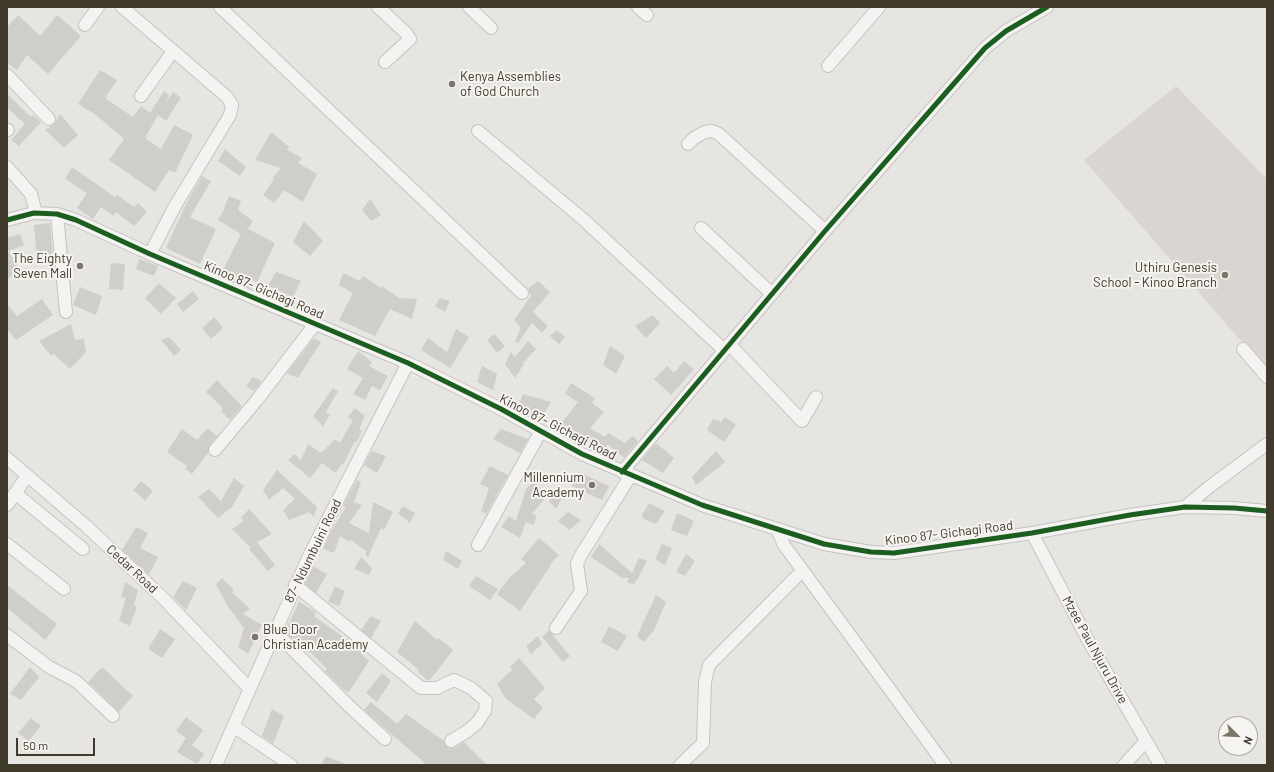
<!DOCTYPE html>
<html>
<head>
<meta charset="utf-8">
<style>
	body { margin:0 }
	#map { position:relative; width:1274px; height:772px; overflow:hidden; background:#e6e5e2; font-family:Barlow,sans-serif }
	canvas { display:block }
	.frame { position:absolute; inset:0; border:8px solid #3f3a2a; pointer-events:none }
	.north { position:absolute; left:1218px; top:716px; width:40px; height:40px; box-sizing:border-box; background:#f6f4f0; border:1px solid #adaaa1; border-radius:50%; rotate:114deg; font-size:11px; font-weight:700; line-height:16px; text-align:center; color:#3f3a2a }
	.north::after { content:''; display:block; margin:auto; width:14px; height:18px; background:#79766a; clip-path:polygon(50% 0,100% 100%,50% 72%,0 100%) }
	.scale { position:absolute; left:16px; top:738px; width:79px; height:18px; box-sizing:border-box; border:2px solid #3f3a2a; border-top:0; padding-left:5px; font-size:12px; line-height:14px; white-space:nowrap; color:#3f3a2a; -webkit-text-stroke:3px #f6f4f0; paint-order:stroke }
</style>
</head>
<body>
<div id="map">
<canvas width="1274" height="772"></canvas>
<div class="frame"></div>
<div class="north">N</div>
<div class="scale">50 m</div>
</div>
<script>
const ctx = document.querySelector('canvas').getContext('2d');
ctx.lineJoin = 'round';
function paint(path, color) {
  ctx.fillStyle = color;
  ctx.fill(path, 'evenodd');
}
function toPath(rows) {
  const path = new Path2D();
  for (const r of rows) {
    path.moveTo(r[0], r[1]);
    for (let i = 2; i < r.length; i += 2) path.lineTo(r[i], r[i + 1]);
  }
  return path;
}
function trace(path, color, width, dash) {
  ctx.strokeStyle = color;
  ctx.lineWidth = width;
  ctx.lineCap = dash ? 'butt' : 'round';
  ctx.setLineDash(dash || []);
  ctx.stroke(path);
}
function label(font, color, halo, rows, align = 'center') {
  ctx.font = font + ' Barlow,sans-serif';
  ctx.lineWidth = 4;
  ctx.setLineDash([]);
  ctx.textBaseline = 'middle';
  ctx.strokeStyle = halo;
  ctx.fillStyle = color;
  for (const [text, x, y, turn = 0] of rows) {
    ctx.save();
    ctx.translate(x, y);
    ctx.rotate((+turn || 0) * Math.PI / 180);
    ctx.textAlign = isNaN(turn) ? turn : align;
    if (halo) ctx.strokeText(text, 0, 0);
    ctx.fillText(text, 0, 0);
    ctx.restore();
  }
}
paint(toPath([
	[1176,86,1267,179,1267,371,1084,160]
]), '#d9d6d1');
paint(toPath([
	[18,15,40,36,57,15,81,36,48,74,27,55,17,70,7,63,7,27],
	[100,70,117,80,105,98,133,117,141,106,150,113,164,91,169,95,166,103,173,92,181,98,166,121,158,115,145,138,161,149,174,125,193,135,175,173,169,170,155,192,109,160,124,139,95,114,78,104],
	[7,94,31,117,33,115,41,122,19,146,11,140,25,124,7,108],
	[60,114,78,135,64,148,45,130,54,124],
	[271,132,289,147,287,150,302,158,298,163,317,174,303,202,284,190,274,203,263,195,274,179,272,178,281,168,255,160],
	[225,149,246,167,240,176,218,161],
	[72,167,115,197,117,195,134,207,138,203,147,212,134,226,116,212,113,216,101,207,93,219,77,208,87,193,65,179],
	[202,176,211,181,190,217,216,229,200,264,166,248,186,204],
	[229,196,241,201,238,210,253,221,248,229,275,243,257,282,252,280,249,288,220,276,241,234,218,220,225,208,224,208],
	[370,199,381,215,371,221,362,210],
	[304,221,323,241,310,256,293,242],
	[50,223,53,257,37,259,34,225],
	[20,234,24,245,8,251,21,271,7,279,7,238],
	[139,259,158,266,154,276,136,269],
	[111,263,125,264,123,290,109,289],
	[276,272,301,281,293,297,268,286],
	[343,273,360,281,363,276,381,288,382,286,399,298,417,299,412,319,390,309,375,336,339,320,353,293,339,285],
	[538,281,550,292,533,312,548,326,542,333,532,323,518,343,515,342,521,327,514,320,531,296,528,289],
	[159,283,176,298,161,314,145,298],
	[80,287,102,296,96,315,73,305],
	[193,291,199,299,183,312,177,304],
	[440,298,450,301,445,312,435,306],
	[42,299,53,315,16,340,7,329,7,304,17,316],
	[653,315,660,323,646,338,635,326],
	[214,317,223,328,211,339,202,328],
	[71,324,75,340,84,339,86,352,70,369,54,354,51,356,39,341],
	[456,329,469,337,450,368,421,350,428,338,447,352],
	[557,330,565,337,559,344,550,336],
	[494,334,505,346,497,353,487,340],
	[169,337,181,350,174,356,161,340],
	[314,338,321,342,298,378,287,373],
	[528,341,536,349,523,363,524,364,515,378,505,364,511,352,515,357],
	[610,346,625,356,616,374,603,365],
	[358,351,372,362,369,366,388,376,380,390,372,386,365,400,353,394,363,378,347,369],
	[684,361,694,369,671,395,654,379,667,366,674,373],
	[482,366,497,374,493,390,477,382],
	[253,377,262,381,254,391,246,386],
	[217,380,242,406,230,420,221,411,223,408,206,392],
	[571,383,595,398,592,403,604,412,590,428,605,437,608,433,625,443,633,436,638,441,624,458,608,444,604,451,582,437,580,439,560,425,578,402,565,394],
	[333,388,338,391,326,412,330,415,323,426,313,416],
	[523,394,551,402,540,421,518,407],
	[355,408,365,416,359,429,362,431,357,442,355,441,343,465,342,464,335,473,322,463,310,478,288,460,294,454,301,460,308,444,321,453,335,439,340,443,353,420,348,417],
	[725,417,736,425,724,442,707,430,713,419,721,422],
	[208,428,217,436,209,446,208,453,192,474,185,469,187,466,167,452,182,429,197,440],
	[501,429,528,439,520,453,493,439],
	[656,443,674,458,663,473,642,460],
	[372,451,386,456,377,473,364,465],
	[716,451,725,462,696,485,692,477],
	[490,466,508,475,486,514,481,511,489,488,480,484],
	[277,470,317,507,314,517,309,512,289,520,283,510,295,499,283,488,269,500,263,490],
	[579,472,609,486,602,500,572,486],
	[234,478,244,486,232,507,218,518,198,497,209,489,221,501],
	[357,480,361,482,354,502,362,505,349,523,369,533,373,502,393,512,384,530,381,528,368,557,366,556,366,551,351,540,350,542,340,536,334,553,323,549,329,534,346,507,343,506],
	[141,481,153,491,145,501,133,490],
	[534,481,547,496,532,514,537,516,533,525,526,522,520,538,501,527,509,516,516,521,526,489],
	[556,489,563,496,556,509,549,501],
	[649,503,665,511,656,524,642,518,642,515],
	[403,506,415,513,410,523,398,513],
	[249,509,272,534,257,542,275,565,268,571,249,549,251,548,232,529,244,521,241,518],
	[568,512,581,520,569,530,558,521],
	[677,513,694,521,687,536,671,530],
	[136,527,148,533,140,548,158,557,149,575,122,550],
	[539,538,559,555,550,564,551,565,520,611,497,594,509,578,526,563,521,559],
	[599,544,632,573,639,558,647,561,638,578,640,579,637,579,634,585,627,582,629,578,622,578,591,557],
	[662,544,672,548,665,565,655,559],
	[446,551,462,561,458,569,443,560],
	[686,554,695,561,685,576,676,572],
	[361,557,372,568,369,575,354,569],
	[313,566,327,574,316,593,305,584],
	[476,576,498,589,490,600,469,586],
	[222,578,234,590,232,592,250,609,243,614,262,625,248,654,238,647,244,628,227,605,216,584],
	[183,581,197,588,186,610,173,597],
	[125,582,138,590,134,605,137,607,130,626,119,621,126,598,121,597],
	[7,585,57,624,45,640,7,608],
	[335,586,345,591,339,606,328,602],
	[656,595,666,602,654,630,644,642,637,636],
	[299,602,316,612,314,616,363,651,361,654,369,661,349,692,345,691,325,671,327,669,302,644,301,647,285,632],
	[371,616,381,621,371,638,361,630],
	[415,621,437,640,438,638,453,650,430,680,427,680,418,672,419,670,397,652],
	[609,626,627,636,618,651,601,642],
	[160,629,175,639,162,658,148,649],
	[549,630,570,656,563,662,542,637],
	[538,636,542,644,531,654,526,646],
	[519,658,545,688,534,699,543,708,534,719,506,699,497,684,512,670,510,667],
	[30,667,39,677,21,700,10,694],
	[102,667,133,696,119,712,88,682],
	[382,673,391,681,377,702,366,693],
	[371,702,397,724,406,714,444,741,448,748,454,748,464,742,487,765,427,765,364,710],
	[272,709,284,716,273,744,262,736],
	[186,717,203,730,192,745,204,754,197,764,177,752,186,738,176,731],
	[31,718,41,726,29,741,18,733],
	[326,756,348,765,321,765]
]), '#cfceca');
const minor = toPath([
	[122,7,227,97,232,105,230,115,175,206,150,254],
	[220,7,522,293],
	[378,7,406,33,410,39,385,62],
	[469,7,491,28],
	[638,7,647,15],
	[85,25,98,7],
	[828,66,879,7],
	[7,75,49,119],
	[141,96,173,51],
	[7,130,8,130],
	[478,131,584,220,724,350],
	[688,144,694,138,705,132,712,131,719,134,825,231],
	[7,167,31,194,36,213],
	[57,214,66,312],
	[7,220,34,213,57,214,76,220,150,254,408,363,501,409,582,454,702,505,824,544,871,552,894,553,1032,533,1130,515,1185,507,1234,508,1267,511],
	[701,228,772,294],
	[729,344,802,421,816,397],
	[1243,349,1267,377],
	[215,450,257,400,315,324],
	[7,458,86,526,163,598,249,688],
	[622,472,825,231,985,48,1006,31,1047,7],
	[15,493,83,549],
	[7,505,27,476],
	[1185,507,1209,487,1267,444],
	[777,529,784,545,945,765],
	[1032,533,1089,642,1160,765],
	[7,544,64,589],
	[478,545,541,431],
	[295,585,421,688,437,688,454,680,471,688,486,701,485,711,477,723,466,732,451,741],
	[556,628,581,591,577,564,581,555,631,475],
	[274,631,349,706,385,739],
	[7,635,49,667,76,681,113,716],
	[233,726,291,765],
	[216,765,309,556,408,363],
	[680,765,703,743,705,682,709,665,802,571],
	[1124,765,1146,741]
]);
trace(minor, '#c4c3c0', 14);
trace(minor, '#f4f3f1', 12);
trace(toPath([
	[7,220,34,213,57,214,76,220,150,254,408,363,501,409,582,454,702,505,824,544,871,552,894,553,1032,533,1130,515,1185,507,1234,508,1267,511],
	[622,472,825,231,985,48,1006,31,1047,7]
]), '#1b5e20', 5);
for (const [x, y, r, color] of [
	[452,84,4,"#79766a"],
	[80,266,4,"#79766a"],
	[1225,275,4,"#79766a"],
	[592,485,4,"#79766a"],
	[255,637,4,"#79766a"]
]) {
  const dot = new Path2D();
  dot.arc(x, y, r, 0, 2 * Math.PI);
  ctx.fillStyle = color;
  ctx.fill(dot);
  trace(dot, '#f6f4f0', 1.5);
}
label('13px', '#3f3a2a', '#f6f4f0', [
	["Kenya Assemblies",460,77,"left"],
	["of God Church",460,92,"left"],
	["The Eighty",72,259],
	["Seven Mall",72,274],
	["Uthiru Genesis",1217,268],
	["School - Kinoo Branch",1217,283],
	["Millennium",584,478],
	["Academy",584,493],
	["Blue Door",263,630,"left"],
	["Christian Academy",263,645,"left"]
], 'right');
label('13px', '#3f3a2a', '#f6f4f0', [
	["Kinoo 87- Gichagi Road",264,290,23],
	["Kinoo 87- Gichagi Road",558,427,27],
	["Kinoo 87- Gichagi Road",949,533,-7],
	["87- Ndumbuini Road",313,551,-64],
	["Cedar Road",132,569,43],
	["Mzee Paul Njuru Drive",1095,650,61]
]);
</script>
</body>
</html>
